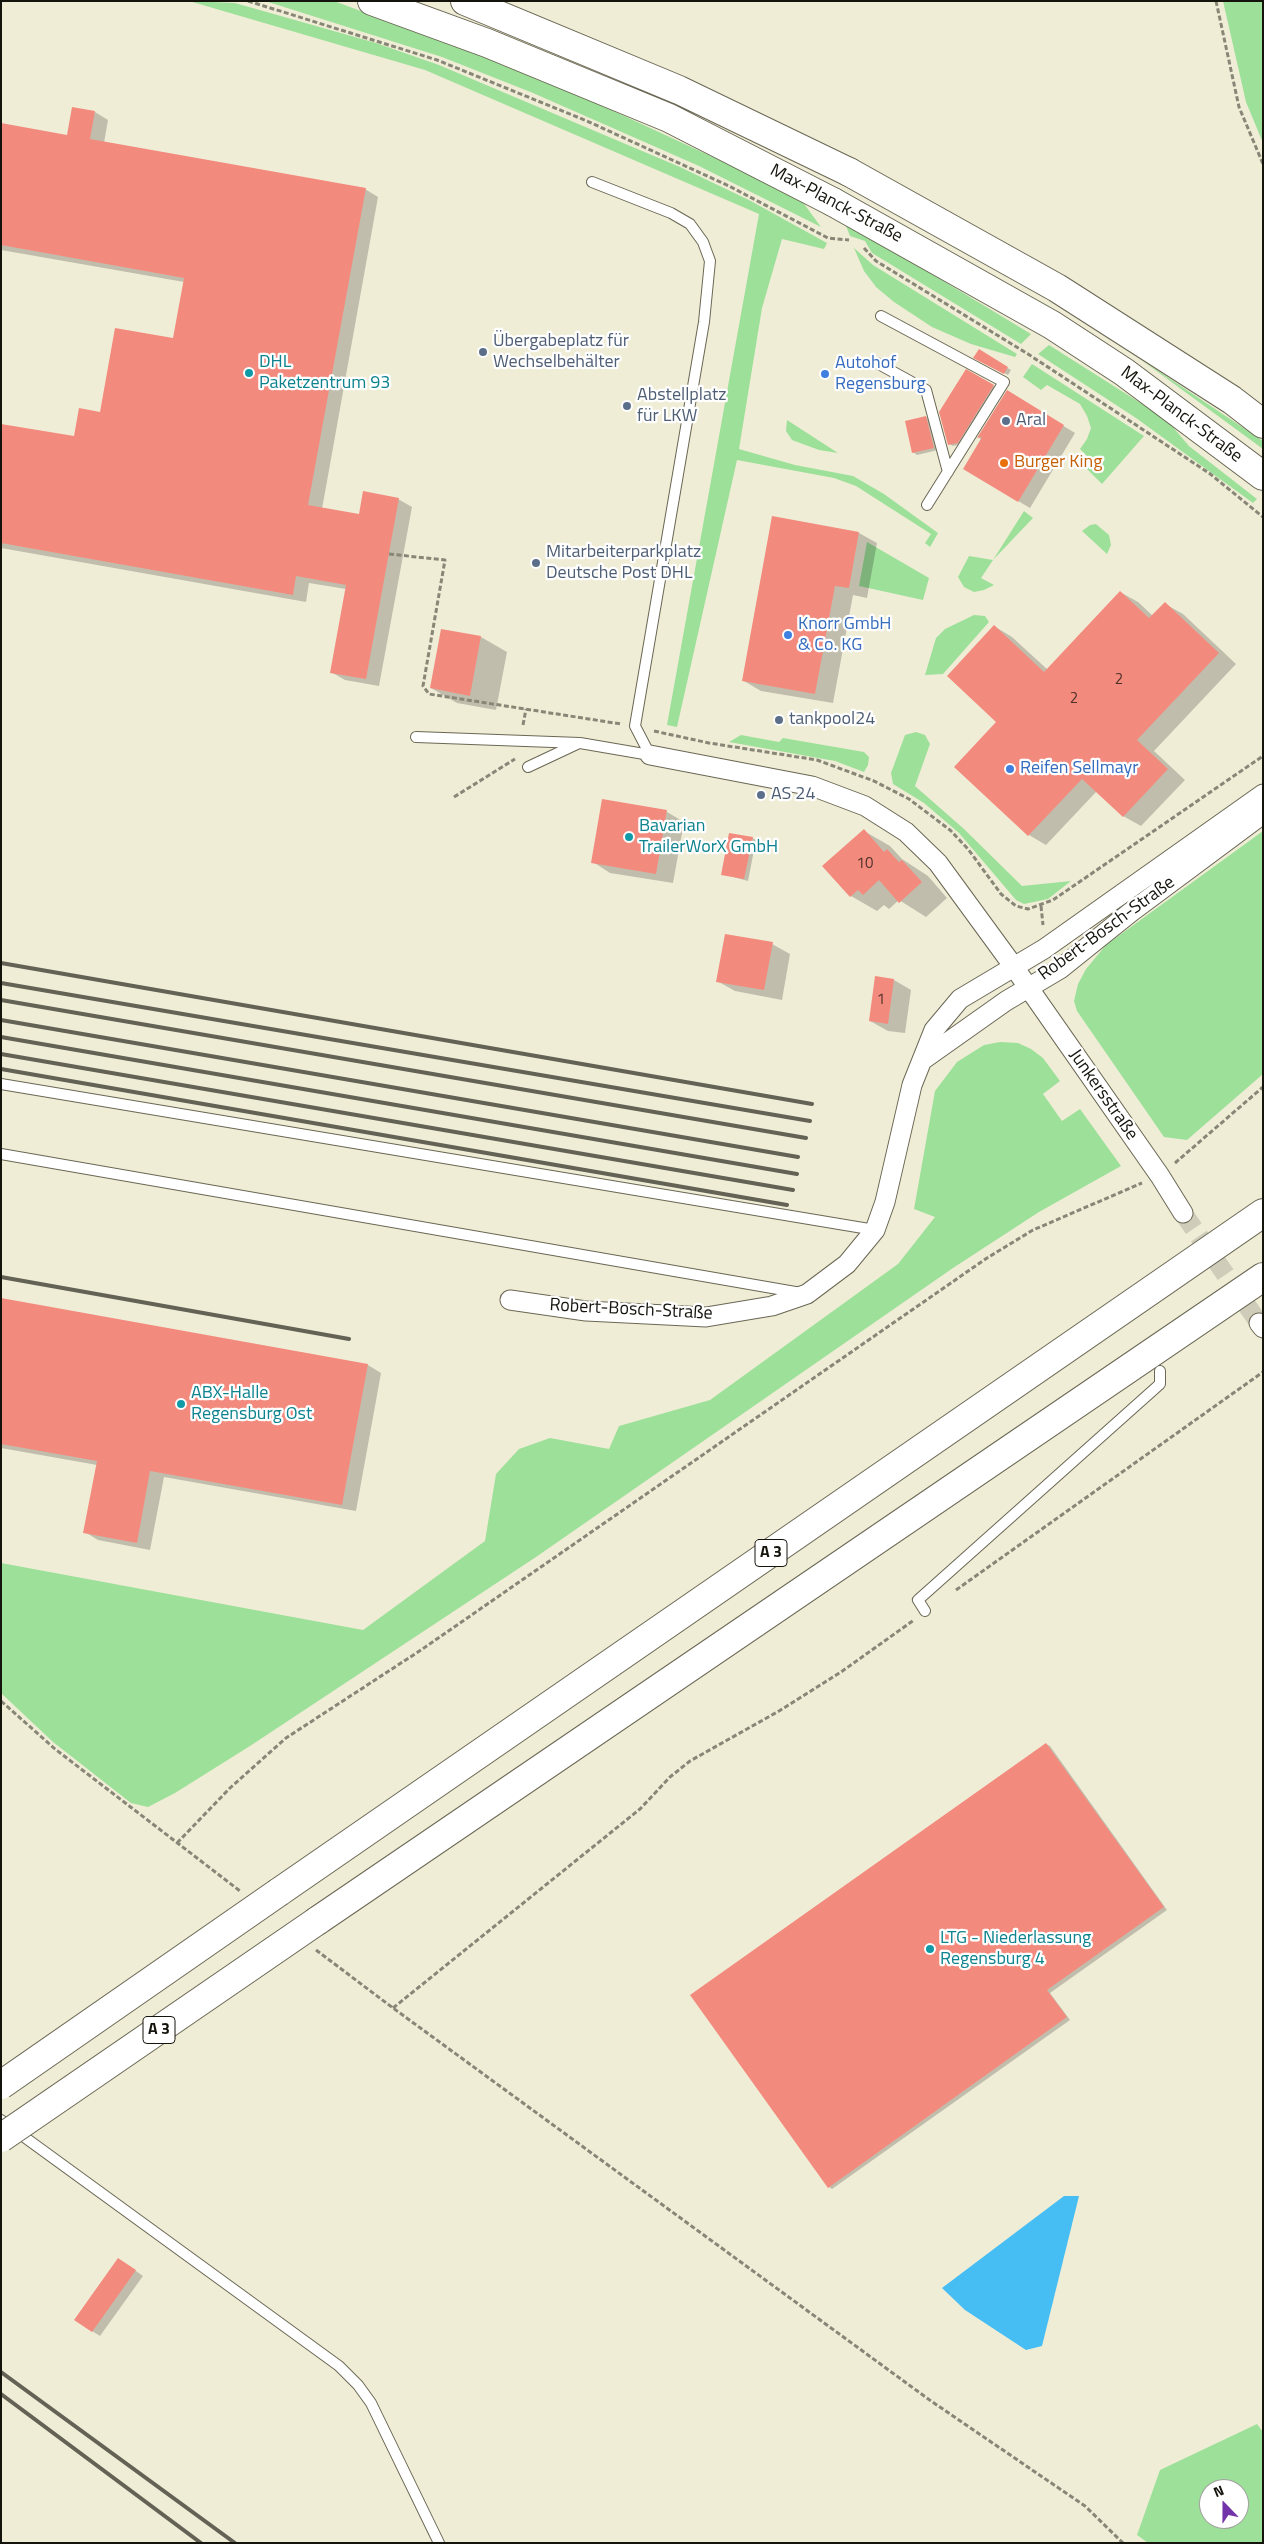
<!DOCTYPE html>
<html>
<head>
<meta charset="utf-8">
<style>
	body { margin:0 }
	#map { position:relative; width:1264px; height:2544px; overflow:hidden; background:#f0edd7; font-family:"Titillium Web",sans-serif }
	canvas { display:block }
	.frame { position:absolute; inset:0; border:2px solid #14130c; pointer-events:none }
	.north { position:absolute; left:1199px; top:2479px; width:50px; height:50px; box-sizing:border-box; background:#fff; border:1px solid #a1a19e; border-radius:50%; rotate:338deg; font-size:14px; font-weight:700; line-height:20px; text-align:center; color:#14130c }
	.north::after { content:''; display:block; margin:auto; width:18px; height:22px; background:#7434a9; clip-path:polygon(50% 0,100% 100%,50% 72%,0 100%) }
</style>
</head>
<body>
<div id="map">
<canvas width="1264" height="2544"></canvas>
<div class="frame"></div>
<div class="north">N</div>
</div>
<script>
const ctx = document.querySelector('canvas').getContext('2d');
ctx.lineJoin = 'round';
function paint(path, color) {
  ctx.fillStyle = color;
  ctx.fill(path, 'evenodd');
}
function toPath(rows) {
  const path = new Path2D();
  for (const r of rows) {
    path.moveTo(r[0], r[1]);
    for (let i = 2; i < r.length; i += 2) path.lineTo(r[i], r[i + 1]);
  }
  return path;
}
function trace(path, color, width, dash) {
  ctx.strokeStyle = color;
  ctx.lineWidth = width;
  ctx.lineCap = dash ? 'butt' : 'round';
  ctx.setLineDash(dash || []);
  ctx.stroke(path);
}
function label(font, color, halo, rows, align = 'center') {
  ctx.font = font + ' "Titillium Web",sans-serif';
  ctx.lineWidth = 4.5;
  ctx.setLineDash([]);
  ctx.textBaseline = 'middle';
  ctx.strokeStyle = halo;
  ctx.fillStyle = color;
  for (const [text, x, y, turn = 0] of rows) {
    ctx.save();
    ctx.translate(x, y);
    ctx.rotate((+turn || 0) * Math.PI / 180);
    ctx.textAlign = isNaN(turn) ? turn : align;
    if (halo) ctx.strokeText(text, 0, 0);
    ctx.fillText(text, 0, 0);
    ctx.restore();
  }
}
paint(toPath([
	[189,1,235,3,376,43,439,65,680,167,749,200,827,243,824,249,782,239,762,308,739,449,795,465,853,476,884,494,938,533,930,547,925,543,931,534,856,486,834,478,737,460,677,727,667,725,759,214,425,70],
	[265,1,334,1,551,82,799,197,821,227,699,166,533,93,442,57],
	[1223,1,1263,1,1263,143,1246,102],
	[844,221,1031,334,1021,344,872,253,865,241,850,236],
	[854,248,873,265,1017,354,1015,357,971,344,932,327,894,302,876,287,864,271],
	[1049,345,1150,409,1172,426,1189,446,1257,499,1253,503,1136,418,1038,354],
	[1136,356,1263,441,1263,449,1248,438],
	[1032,364,1144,436,1102,484,1084,466,1090,459,1080,449,1087,439,1091,428,1087,416,1080,404,1047,385,1041,390,1023,377],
	[787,420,838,453,819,450,792,440,786,431],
	[1024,511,1033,518,993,560,981,578,994,585,984,590,974,592,964,587,958,577,969,556,993,560],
	[1096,524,1109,535,1111,545,1107,554,1082,531,1090,525],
	[867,542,929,578,923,600,859,586],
	[974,615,985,616,989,622,943,674,925,675,936,638,945,629],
	[916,732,925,735,930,744,915,786,964,829,1022,886,1071,881,1048,899,1024,904,1016,900,959,833,924,803,893,784,891,773,905,735],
	[741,735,779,742,783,738,864,752,869,757,868,765,864,772,835,761,729,742],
	[1263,831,1263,1074,1187,1140,1164,1137,1077,1011,1074,1001,1078,984,1086,969,1106,945],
	[1000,1042,1018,1043,1031,1049,1043,1058,1060,1081,1043,1094,1062,1121,1080,1109,1121,1166,1039,1212,953,1268,536,1557,250,1746,175,1793,148,1807,131,1803,53,1742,1,1693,1,1563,363,1630,485,1541,496,1474,519,1449,550,1438,609,1449,619,1426,710,1400,898,1264,935,1217,914,1209,935,1091,957,1062,984,1045],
	[1257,2424,1263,2432,1263,2543,1148,2543,1137,2535,1160,2470],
	[1209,2489,1239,2489,1239,2519,1209,2519]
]), '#9de099');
paint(toPath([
	[1064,2196,1079,2196,1042,2346,1026,2350,965,2310,942,2288]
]), '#47bef3');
paint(toPath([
	[73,108,95,112,108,120,104,143,365,189,378,197,322,509,360,515,398,499,412,507,379,686,345,680,331,672,346,589,309,583,306,602,1,548,1,425,75,438,174,340,184,282,1,250,1,124,68,136],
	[979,351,1011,370,1008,375,975,357],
	[966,371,997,388,962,444,953,446,949,444],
	[1008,392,1075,433,1030,508,964,469,982,440,979,438],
	[926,417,930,420,938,450,917,455,913,452],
	[859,533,877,543,867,598,853,595,833,703,761,691,744,681],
	[1120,592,1138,602,1153,616,1165,604,1183,614,1236,664,1154,751,1185,780,1141,826,1123,816,1097,791,1046,845,1029,835,998,722,994,626,1012,637,1048,670],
	[481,637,507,652,496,710,457,703,431,688],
	[667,812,684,822,673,883,610,873,593,862],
	[864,831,890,846,902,859,928,876,947,898,926,917,899,900,889,909,884,905,877,911,851,896,824,866],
	[752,838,756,840,748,881,722,874],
	[772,944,790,954,782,1000,735,991,717,981],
	[894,980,911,990,905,1033,888,1031,870,1021],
	[1,1300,368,1365,381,1373,356,1511,164,1477,150,1550,98,1540,85,1532,97,1465,1,1448],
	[1046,1744,1050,1746,1167,1910,1050,1993,1070,2020,832,2189,829,2187],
	[126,2264,143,2276,100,2336,92,2331]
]), '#0003');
paint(toPath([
	[72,107,95,111,90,139,366,188,308,505,359,514,363,491,399,498,366,679,330,673,346,585,296,576,293,595,1,543,1,424,74,436,79,408,100,412,115,328,173,338,184,278,1,245,1,123,67,135],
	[979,349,1008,367,1004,374,973,358],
	[966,369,994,385,958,443,948,445,939,412],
	[1007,390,1064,425,1018,502,963,469,982,437,977,438],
	[926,416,934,448,912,453,905,421],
	[772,516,859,532,849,588,835,586,815,694,742,681],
	[1120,591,1149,618,1165,602,1219,653,1137,740,1168,769,1123,817,1082,779,1028,836,954,767,996,722,947,676,994,625,1044,672],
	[441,629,481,636,470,696,430,688],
	[602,799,667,810,656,874,591,863],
	[864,829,884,852,887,849,899,862,902,860,922,882,899,903,879,880,863,895,858,890,850,897,822,866],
	[729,833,753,837,744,879,721,875],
	[725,934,773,942,764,990,716,982],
	[875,976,894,979,888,1024,869,1021],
	[1,1298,368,1364,342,1505,150,1471,137,1543,83,1533,97,1461,1,1444],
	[1046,1743,1164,1907,1047,1990,1067,2017,828,2188,690,1995],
	[118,2258,136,2270,92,2332,74,2320]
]), '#f38a7e');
trace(toPath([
	[1183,1213,1259,1323]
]), '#cfccb9', 19, [19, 9]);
const lane = toPath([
	[592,182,671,213,690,224,703,242,710,261,704,322,635,726,650,755],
	[881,316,1004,382,927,505],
	[877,363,926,390,948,472],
	[416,737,580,743,650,755],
	[528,767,577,744],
	[1,1084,875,1230],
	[1,1154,801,1293],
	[925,1611,918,1600,1160,1384,1160,1371],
	[1,2120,339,2366,358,2385,371,2403,439,2543]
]);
const street = toPath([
	[650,755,812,786,865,806,906,832,938,863,1014,967,1160,1176,1183,1213],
	[924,1059,1006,1001,1060,969,1131,912,1263,814],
	[510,1300,586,1311,706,1317,772,1306,807,1294,847,1264,875,1230,885,1202,912,1085,934,1030,960,999,1044,949,1263,794],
	[1259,1323,1263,1328]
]);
const primary = toPath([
	[849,172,1057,288,1232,400,1263,424],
	[833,202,1052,325,1124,372,1263,476]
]);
const highway = toPath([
	[372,1,487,43,669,118,833,202],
	[465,1,679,90,849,172],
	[279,1892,1263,1213],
	[317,1921,1263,1277]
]);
trace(lane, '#6a6754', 12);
trace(street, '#6a6754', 21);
trace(primary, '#6a6754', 30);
trace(highway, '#6a6754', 30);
trace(toPath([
	[248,1,437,60,587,121,729,186,828,238,849,240],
	[1216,1,1239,107,1263,164],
	[864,248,876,261,1028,354,1209,473,1263,517],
	[389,554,445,560,423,686,429,694,621,724],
	[523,725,526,709],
	[654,731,709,743,817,760,874,781,909,799,950,830,968,849,1001,894,1016,906,1028,909,1053,900,1263,756],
	[454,797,515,759],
	[1041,906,1043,925],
	[1175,1163,1263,1087],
	[956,1590,1263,1372],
	[1,1701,55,1749,240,1891],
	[177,1843,230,1788,286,1738,421,1650,987,1258,1033,1230,1142,1183],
	[316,1950,393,2008,931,2401,1085,2506,1123,2543],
	[393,2008,640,1809,670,1777,690,1761,779,1711,841,1672,914,1620]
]), '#888677', 3, [5, 2.5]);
trace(lane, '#fff', 10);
trace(street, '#fff', 19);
trace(primary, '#fff', 28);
trace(highway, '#fff', 28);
trace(toPath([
	[1,963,812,1104],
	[1,983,810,1121],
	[1,1000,806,1138],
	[1,1020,798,1157],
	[1,1037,797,1174],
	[1,1054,793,1190],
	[1,1069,787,1205],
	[1,1277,349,1339],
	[1,2372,235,2543],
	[1,2394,201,2543]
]), '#636255', 4);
const highwayBridge = toPath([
	[1,2085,279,1892],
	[1,2138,317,1921]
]);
trace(highwayBridge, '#6a6754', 30, []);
trace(highwayBridge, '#fff', 28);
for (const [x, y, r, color] of [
	[483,352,5,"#5c6f8a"],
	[249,373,5,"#0f9aa8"],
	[825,374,5,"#3f7fe0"],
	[627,406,5,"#5c6f8a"],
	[1006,421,5,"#5c6f8a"],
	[1004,463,5,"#e8710a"],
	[536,563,5,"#5c6f8a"],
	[788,635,5,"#3f7fe0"],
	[779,720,5,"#5c6f8a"],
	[1010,769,5,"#3f7fe0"],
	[761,795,5,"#5c6f8a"],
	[629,837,5,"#0f9aa8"],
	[181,1404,5,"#0f9aa8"],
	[930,1949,5,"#0f9aa8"]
]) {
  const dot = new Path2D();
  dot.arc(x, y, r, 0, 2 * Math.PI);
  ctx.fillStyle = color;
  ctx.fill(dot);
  trace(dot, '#fff', 2);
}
label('15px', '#4c3128', null, [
	["2",1119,680],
	["2",1074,699],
	["10",865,864],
	["1",881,1000]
]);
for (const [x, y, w] of [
	[771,1553,32],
	[159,2030,32]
]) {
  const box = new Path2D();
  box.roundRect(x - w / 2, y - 13.5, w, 27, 4);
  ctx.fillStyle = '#fff';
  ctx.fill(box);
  trace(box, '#14130c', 1);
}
label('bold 16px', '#14130c', null, [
	["A 3",771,1553],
	["A 3",159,2030]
]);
label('18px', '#14130c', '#fff', [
	["Max-Planck-Straße",836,204,28],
	["Max-Planck-Straße",1181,415,37],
	["Robert-Bosch-Straße",1107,929,-36],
	["Junkersstraße",1103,1095,55],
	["Robert-Bosch-Straße",631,1310,3]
]);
label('18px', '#4e5e75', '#fff', [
	["Übergabeplatz für",493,342],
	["Wechselbehälter",493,363],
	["Abstellplatz",637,396],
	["für LKW",637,417],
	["Aral",1016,421],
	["Mitarbeiterparkplatz",546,553],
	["Deutsche Post DHL",546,574],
	["tankpool24",789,720],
	["AS 24",771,795]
], 'left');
label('18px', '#0d838f', '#fff', [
	["DHL",259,363],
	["Paketzentrum 93",259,384],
	["Bavarian",639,827],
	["TrailerWorX GmbH",639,848],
	["ABX-Halle",191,1394],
	["Regensburg Ost",191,1415],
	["LTG - Niederlassung",940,1939],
	["Regensburg 4",940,1960]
], 'left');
label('18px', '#366cbe', '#fff', [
	["Autohof",835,364],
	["Regensburg",835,385],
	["Knorr GmbH",798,625],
	["& Co. KG",798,646],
	["Reifen Sellmayr",1020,769]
], 'left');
label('18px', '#c56008', '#fff', [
	["Burger King",1014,463]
], 'left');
</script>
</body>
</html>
